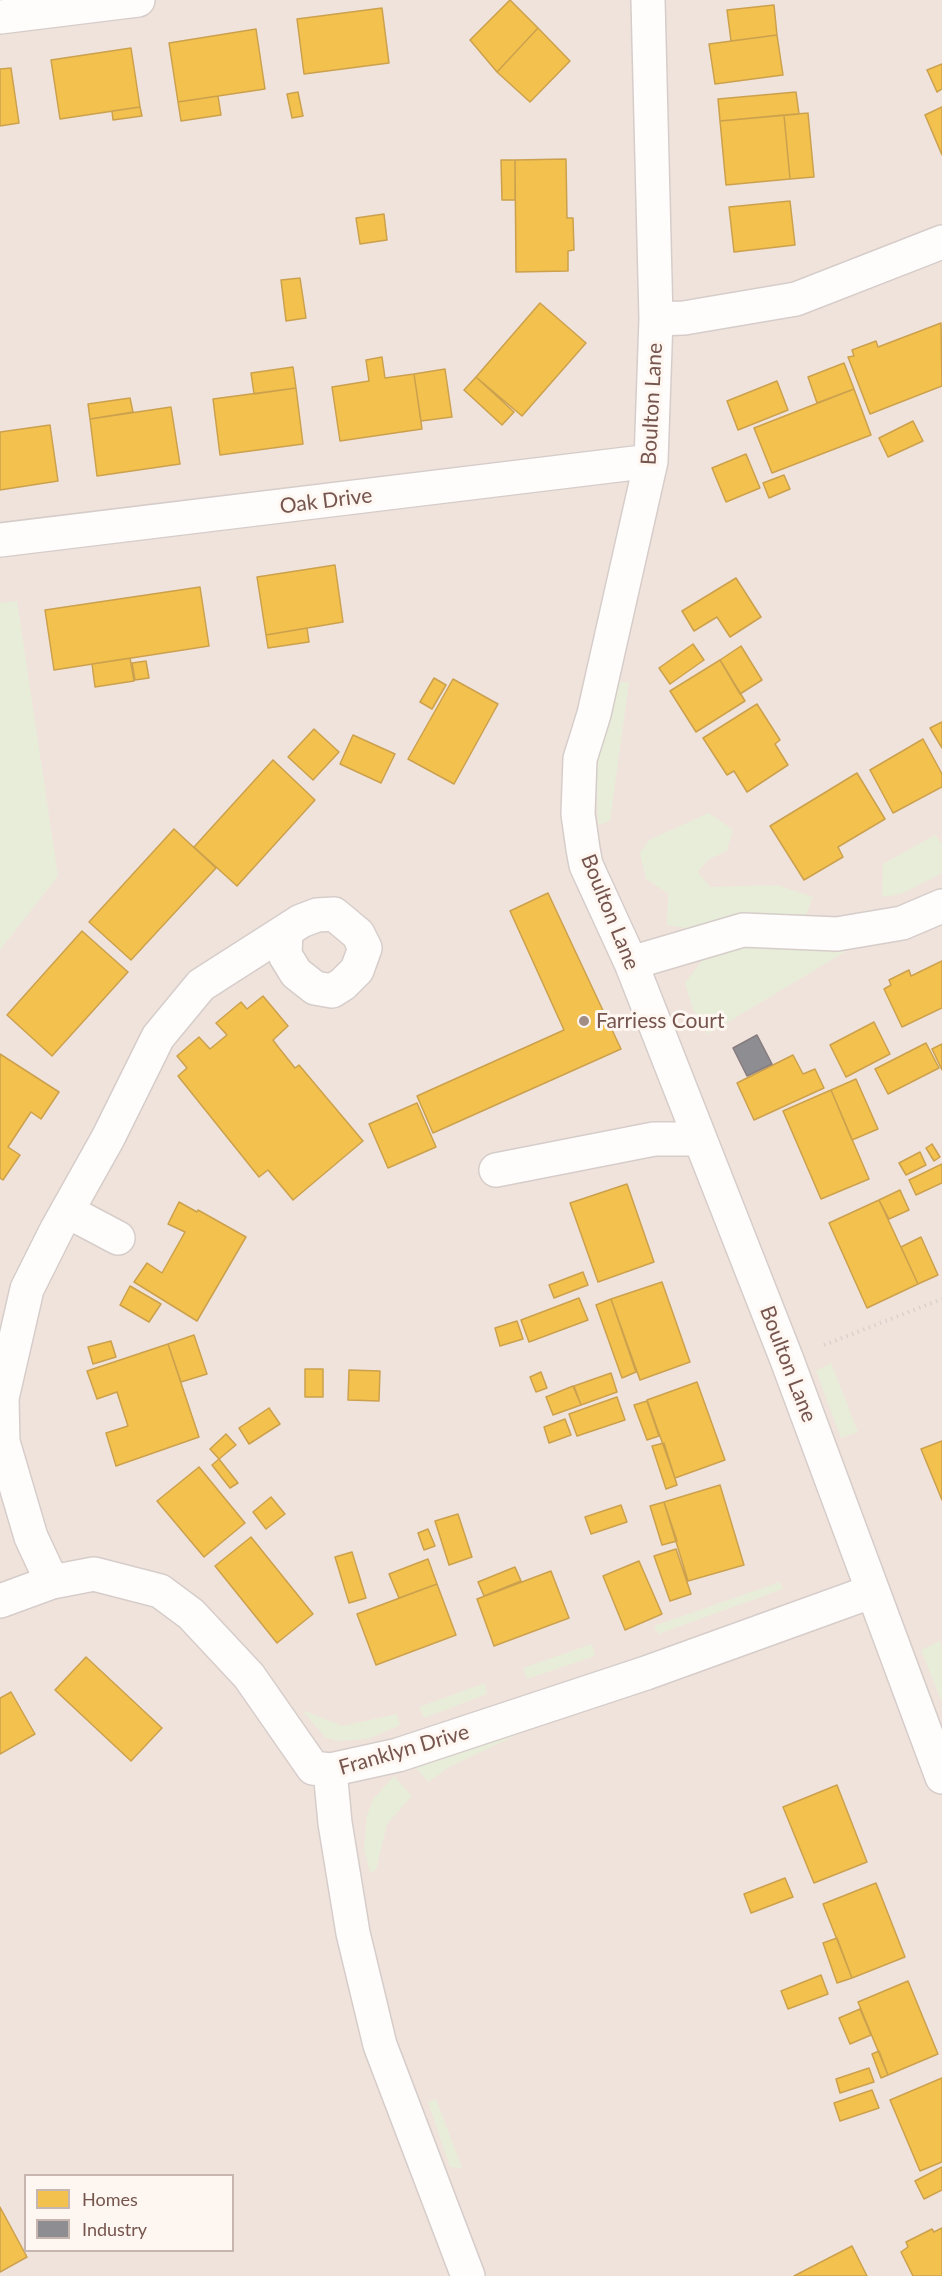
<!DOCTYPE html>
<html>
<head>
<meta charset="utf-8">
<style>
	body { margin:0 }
	#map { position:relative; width:942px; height:2276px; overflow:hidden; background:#f7f2ed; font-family:Lato,sans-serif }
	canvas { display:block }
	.legend { position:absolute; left:24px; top:2174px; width:210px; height:78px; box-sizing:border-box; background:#fef6f0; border:2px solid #c7b6af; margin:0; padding:8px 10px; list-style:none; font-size:18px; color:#75554e }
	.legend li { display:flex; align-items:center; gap:12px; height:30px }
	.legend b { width:30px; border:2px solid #c7b6af }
</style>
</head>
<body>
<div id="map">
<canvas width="942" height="2276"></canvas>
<ul class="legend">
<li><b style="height:16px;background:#f2c14e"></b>Homes</li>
<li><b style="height:16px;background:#8d8d92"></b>Industry</li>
</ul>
</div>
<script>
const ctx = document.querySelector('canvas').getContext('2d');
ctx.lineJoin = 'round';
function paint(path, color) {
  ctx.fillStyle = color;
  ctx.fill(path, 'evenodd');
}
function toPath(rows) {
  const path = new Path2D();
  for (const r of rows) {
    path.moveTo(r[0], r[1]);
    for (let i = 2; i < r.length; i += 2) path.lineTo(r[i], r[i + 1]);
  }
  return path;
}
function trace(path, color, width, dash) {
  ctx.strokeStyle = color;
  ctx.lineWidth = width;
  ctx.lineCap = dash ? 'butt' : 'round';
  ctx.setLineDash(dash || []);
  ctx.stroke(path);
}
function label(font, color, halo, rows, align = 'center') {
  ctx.font = font + ' Lato,sans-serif';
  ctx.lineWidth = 6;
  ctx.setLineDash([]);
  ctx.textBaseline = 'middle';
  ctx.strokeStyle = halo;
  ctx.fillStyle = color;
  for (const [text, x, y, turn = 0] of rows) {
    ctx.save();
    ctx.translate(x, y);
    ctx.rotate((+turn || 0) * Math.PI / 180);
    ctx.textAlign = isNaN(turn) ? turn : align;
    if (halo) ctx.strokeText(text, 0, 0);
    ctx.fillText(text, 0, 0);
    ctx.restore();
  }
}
paint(toPath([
	[0,0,942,0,942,2276,0,2276],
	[26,2176,232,2176,232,2250,26,2250]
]), '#f0e3db');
paint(toPath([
	[17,601,58,876,0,950,0,603],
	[617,682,629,682,610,821,598,825,596,775,601,739],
	[709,813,733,830,727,851,709,859,698,872,710,887,777,885,813,897,805,917,699,930,667,925,668,893,646,879,640,853,649,840],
	[935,835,942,844,942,873,901,894,882,897,883,864],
	[728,944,853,947,708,1034,693,1009,685,983,707,954],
	[831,1363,858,1432,841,1438,816,1371],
	[780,1582,783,1589,658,1634,654,1626],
	[940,1641,942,1647,942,1702,921,1650],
	[592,1644,595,1656,527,1679,523,1668],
	[485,1683,487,1694,424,1718,419,1707],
	[302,1710,343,1726,397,1714,400,1725,368,1739,339,1741,326,1738],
	[523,1724,525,1731,449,1767,428,1782,416,1768],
	[394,1776,412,1796,387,1824,376,1870,370,1873,364,1848,367,1815,373,1799],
	[436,2099,462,2168,450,2167,428,2102]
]), '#e8edd9');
const homes = toPath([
	[510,0,538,28,497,72,470,40,510,0],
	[774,5,777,35,731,41,727,10,774,5],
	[382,8,389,63,304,74,297,19,382,8],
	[538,28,570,61,530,102,497,72,538,28],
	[256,29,265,89,178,102,169,43,256,29],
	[777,35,783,75,715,84,709,44,777,35],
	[131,48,140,107,60,119,51,60,131,48],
	[942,64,942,89,937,92,927,70,942,64],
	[11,68,19,123,0,126,0,69,11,68],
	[298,92,303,116,292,118,287,94,298,92],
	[796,92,799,114,720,121,718,99,796,92],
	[218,96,221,115,181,121,178,102,218,96],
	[140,107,142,116,113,120,112,111,140,107],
	[942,107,942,155,925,115,942,107],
	[808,113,814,177,790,179,784,115,808,113],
	[784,115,790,179,726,185,720,121,784,115],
	[566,159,567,218,573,218,574,250,568,251,568,271,516,272,515,160,566,159],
	[501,160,515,160,515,200,502,200,501,160],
	[790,201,795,245,734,252,729,207,790,201],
	[384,214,387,240,360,244,356,218,384,214],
	[300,278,306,318,286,321,281,280,300,278],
	[540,303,586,343,522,416,476,377,540,303],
	[941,323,942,386,870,414,848,357,854,356,852,350,876,341,878,347,941,323],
	[382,357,385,378,414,374,422,429,340,441,332,387,369,381,366,360,382,357],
	[844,363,854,389,817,403,808,377,844,363],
	[293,367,296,388,254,394,251,373,293,367],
	[445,369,452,417,421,421,414,374,445,369],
	[476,377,514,412,502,425,464,390,476,377],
	[777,381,788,410,738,430,727,401,777,381],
	[296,388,303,444,220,455,213,399,296,388],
	[854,389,871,435,772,473,754,428,854,389],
	[130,398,133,412,90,419,88,404,130,398],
	[171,407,180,464,97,476,90,419,171,407],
	[913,421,923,441,888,457,879,438,913,421],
	[50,425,58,481,0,490,0,432,50,425],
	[746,454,760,488,726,502,712,468,746,454],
	[784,475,790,489,769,498,763,483,784,475],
	[335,565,343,622,266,635,257,577,335,565],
	[736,578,761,617,730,637,717,617,694,631,682,611,736,578],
	[200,587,209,646,54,670,45,610,200,587],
	[307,628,309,642,268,648,266,635,307,628],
	[693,644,704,660,670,684,659,668,693,644],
	[741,646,762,680,740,694,720,660,741,646],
	[130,658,134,681,95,687,92,664,130,658],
	[720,660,745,701,696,732,670,691,720,660],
	[146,661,149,678,135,680,132,663,146,661],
	[434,678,446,685,432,709,420,702,434,678],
	[453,679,498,704,454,784,408,759,453,679],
	[757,704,780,740,775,744,788,765,747,792,734,771,727,775,703,738,757,704],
	[942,722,942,748,930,728,942,722],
	[314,729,339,752,313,780,288,757,314,729],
	[353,735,395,754,381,783,340,764,353,735],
	[923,739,942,774,942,787,893,813,870,770,923,739],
	[273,760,315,800,237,886,194,847,273,760],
	[857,773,885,819,838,847,843,857,804,880,770,826,857,773],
	[174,829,216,868,131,960,89,922,174,829],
	[548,893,621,1049,433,1133,417,1096,564,1030,510,911,548,893],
	[82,931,128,972,52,1056,7,1015,82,931],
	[942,961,942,1008,902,1027,884,989,891,985,889,980,909,970,911,976,942,961],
	[263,996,288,1026,273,1040,279,1048,295,1068,299,1065,363,1141,293,1200,268,1170,259,1177,178,1076,187,1068,177,1056,199,1037,210,1049,227,1035,216,1023,241,1002,247,1009,263,996],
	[874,1022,890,1054,846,1077,830,1045,874,1022],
	[926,1043,939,1068,888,1094,875,1069,926,1043],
	[942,1044,942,1070,932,1049,942,1044],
	[0,1054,59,1092,41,1119,31,1112,8,1147,20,1155,3,1180,0,1178,0,1054],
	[793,1055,803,1074,815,1069,824,1088,754,1120,737,1083,793,1055],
	[856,1079,878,1129,852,1140,831,1090,856,1079],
	[831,1090,869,1179,821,1199,783,1111,831,1090],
	[417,1103,436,1147,388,1168,369,1124,417,1103],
	[932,1144,940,1157,934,1161,926,1148,932,1144],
	[920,1152,926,1165,906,1175,899,1163,920,1152],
	[942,1164,942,1183,916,1195,909,1180,942,1164],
	[627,1184,654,1262,598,1282,570,1203,627,1184],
	[900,1190,909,1210,889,1219,879,1200,900,1190],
	[879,1200,918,1284,867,1308,829,1223,879,1200],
	[179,1202,197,1212,198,1210,246,1237,197,1321,134,1282,147,1263,162,1273,185,1232,168,1224,179,1202],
	[921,1237,938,1275,918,1284,901,1247,921,1237],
	[583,1272,588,1285,554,1298,549,1285,583,1272],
	[662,1282,690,1362,640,1380,611,1299,662,1282],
	[130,1286,161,1304,149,1322,120,1305,130,1286],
	[579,1298,588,1320,529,1342,521,1320,579,1298],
	[611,1299,636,1372,622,1378,596,1305,611,1299],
	[517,1321,523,1339,500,1346,495,1328,517,1321],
	[194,1335,207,1374,181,1382,168,1344,194,1335],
	[111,1341,116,1357,93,1364,88,1347,111,1341],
	[168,1344,199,1437,116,1466,106,1433,128,1426,117,1392,97,1399,87,1371,168,1344],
	[305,1369,323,1369,323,1397,305,1397,305,1369],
	[349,1370,380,1371,379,1401,348,1400,349,1370],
	[541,1372,547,1388,536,1392,530,1377,541,1372],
	[611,1373,617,1392,581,1405,574,1386,611,1373],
	[697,1382,725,1460,675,1478,647,1400,697,1382],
	[573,1386,581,1405,553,1415,546,1397,573,1386],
	[617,1397,625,1420,577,1436,569,1414,617,1397],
	[647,1401,659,1436,647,1440,634,1405,647,1401],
	[269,1408,280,1424,249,1444,239,1428,269,1408],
	[565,1419,571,1435,549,1443,544,1427,565,1419],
	[226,1434,236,1445,219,1459,210,1449,226,1434],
	[942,1441,942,1500,921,1449,942,1441],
	[664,1443,677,1485,666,1489,652,1446,664,1443],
	[219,1459,238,1483,230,1488,212,1465,219,1459],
	[199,1467,245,1523,204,1557,157,1501,199,1467],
	[720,1485,744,1565,688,1581,664,1502,720,1485],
	[271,1497,285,1514,266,1529,253,1512,271,1497],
	[664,1502,677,1541,662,1545,650,1506,664,1502],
	[621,1505,627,1522,591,1534,585,1517,621,1505],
	[458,1514,472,1557,449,1565,435,1521,458,1514],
	[428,1529,435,1546,424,1550,418,1533,428,1529],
	[251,1537,313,1614,277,1643,215,1566,251,1537],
	[676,1549,691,1594,670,1601,654,1556,676,1549],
	[352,1552,366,1598,349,1603,335,1557,352,1552],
	[428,1559,437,1584,399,1598,389,1574,428,1559],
	[639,1561,662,1614,625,1630,603,1576,639,1561],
	[515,1567,521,1581,484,1596,478,1582,515,1567],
	[551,1571,569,1618,494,1646,477,1599,551,1571],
	[437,1584,456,1635,376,1665,357,1614,437,1584],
	[86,1657,162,1728,131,1761,55,1690,86,1657],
	[11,1692,35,1734,0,1754,0,1698,11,1692],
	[837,1785,867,1862,814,1883,783,1807,837,1785],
	[785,1878,793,1897,751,1913,744,1894,785,1878],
	[876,1883,905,1957,852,1978,823,1904,876,1883],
	[837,1938,852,1978,837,1983,823,1943,837,1938],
	[821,1975,828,1994,788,2009,781,1991,821,1975],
	[908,1981,938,2054,888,2075,858,2002,908,1981],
	[860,2009,871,2035,850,2044,839,2018,860,2009],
	[879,2051,888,2075,881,2078,872,2054,879,2051],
	[869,2068,874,2082,840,2093,836,2079,869,2068],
	[942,2078,942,2162,920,2171,890,2100,942,2078],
	[872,2090,879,2108,840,2121,834,2103,872,2090],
	[942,2167,942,2190,924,2199,915,2181,942,2167],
	[0,2207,27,2257,0,2272,0,2207],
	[942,2228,942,2276,913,2276,901,2252,908,2247,906,2242,932,2229,934,2232,942,2228],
	[852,2246,867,2276,794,2276,852,2246]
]);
paint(homes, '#f2c14e');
trace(homes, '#cca14e', 1.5);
const industry = toPath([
	[757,1035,772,1064,747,1076,733,1048,757,1035]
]);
paint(industry, '#8d8d92');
trace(industry, '#867c7e', 1.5);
const minor = toPath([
	[648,0,656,319,651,461,594,714,580,759,578,814,583,849,586,865,631,963,787,1360,942,1777],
	[0,17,138,0],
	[656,319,684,318,796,299,942,242],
	[0,540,651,461],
	[631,963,743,930,837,934,902,923,942,906],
	[496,1170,654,1139,700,1139],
	[67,1211,118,1238],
	[52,1582,31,1537,3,1442,2,1398,27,1289,57,1229,108,1138,158,1037,201,985,301,921,317,915,334,914,358,934,365,948,357,970,343,984,332,991,315,988,296,973,285,955,286,932],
	[0,1601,52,1582,94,1574,160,1591,191,1614,249,1676,313,1768,330,1770],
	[468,2276,380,2045,353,1933,335,1823,330,1770,398,1755,646,1673,873,1591]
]);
trace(minor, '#d6cdca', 36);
trace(toPath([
	[824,1345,942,1299]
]), '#dad1cf', 4, [1.5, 4.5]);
trace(minor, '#fefdfc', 33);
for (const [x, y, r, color] of [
	[584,1021,6,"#a28c86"]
]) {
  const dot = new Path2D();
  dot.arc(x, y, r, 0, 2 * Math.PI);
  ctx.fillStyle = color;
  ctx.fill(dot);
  trace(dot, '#fef6f0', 2);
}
label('21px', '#75554e', '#fef6f0', [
	["Boulton Lane",652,404,-87],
	["Oak Drive",326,501,-7],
	["Boulton Lane",610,912,68],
	["Boulton Lane",788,1364,69],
	["Franklyn Drive",404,1750,-16]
]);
label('21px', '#75554e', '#fef6f0', [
	["Farriess Court",596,1021]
], 'left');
</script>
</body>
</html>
